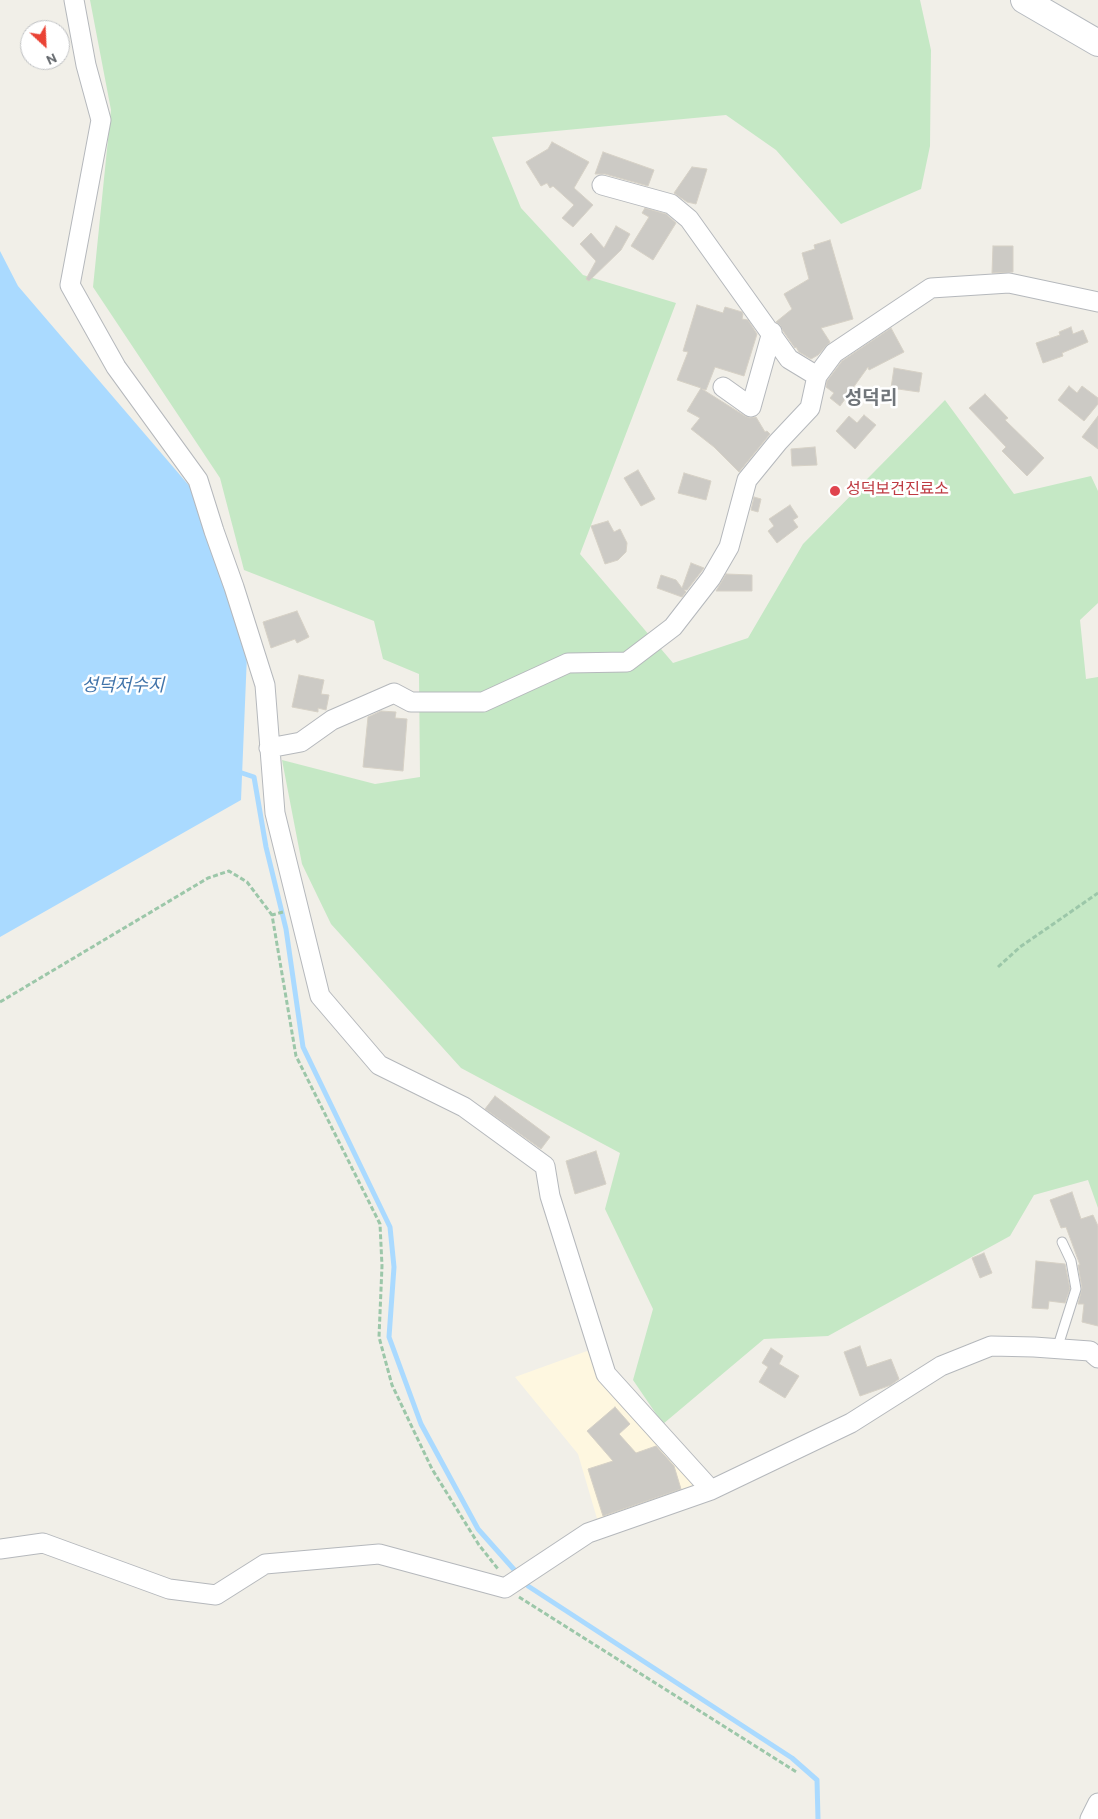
<!DOCTYPE html>
<html>
<head>
<meta charset="utf-8">
<style>
	body { margin:0 }
	#map { position:relative; width:1098px; height:1819px; overflow:hidden; background:#f1efe8; font-family:Overpass,sans-serif }
	canvas { display:block }
	.north { position:absolute; left:20px; top:20px; width:50px; height:50px; box-sizing:border-box; background:#fff; border:1px solid #bfc1c3; border-radius:50%; rotate:155deg; font-size:14px; font-weight:700; line-height:20px; text-align:center; color:#5f6368 }
	.north::after { content:''; display:block; margin:auto; width:18px; height:22px; background:#ea4335; clip-path:polygon(50% 0,100% 100%,50% 72%,0 100%) }
</style>
</head>
<body>
<div id="map">
<canvas width="1098" height="1819"></canvas>
<div class="north">N</div>
</div>
<script>
const ctx = document.querySelector('canvas').getContext('2d');
ctx.lineJoin = 'round';
function paint(path, color) {
  ctx.fillStyle = color;
  ctx.fill(path, 'evenodd');
}
function toPath(rows) {
  const path = new Path2D();
  for (const r of rows) {
    path.moveTo(r[0], r[1]);
    for (let i = 2; i < r.length; i += 2) path.lineTo(r[i], r[i + 1]);
  }
  return path;
}
function trace(path, color, width, dash) {
  ctx.strokeStyle = color;
  ctx.lineWidth = width;
  ctx.lineCap = dash ? 'butt' : 'round';
  ctx.setLineDash(dash || []);
  ctx.stroke(path);
}
function label(font, color, halo, rows, align = 'center') {
  ctx.font = font + ' Overpass,"Noto Sans KR",sans-serif';
  ctx.lineWidth = 5;
  ctx.setLineDash([]);
  ctx.textBaseline = 'middle';
  ctx.strokeStyle = halo;
  ctx.fillStyle = color;
  for (const [text, x, y, turn = 0] of rows) {
    ctx.save();
    ctx.translate(x, y);
    ctx.rotate((+turn || 0) * Math.PI / 180);
    ctx.textAlign = isNaN(turn) ? turn : align;
    if (halo) ctx.strokeText(text, 0, 0);
    ctx.fillText(text, 0, 0);
    ctx.restore();
  }
}
paint(toPath([
	[587,1351,702,1489,598,1522,578,1454,515,1377]
]), '#fef7e0');
paint(toPath([
	[90,0,920,0,931,50,930,146,921,189,841,224,776,150,726,115,492,137,521,208,583,275,676,303,580,554,673,663,748,638,803,544,945,400,1014,494,1091,476,1098,491,1098,603,1080,620,1086,679,1098,677,1098,1208,1088,1180,1034,1195,1010,1236,828,1336,764,1339,663,1424,633,1380,653,1309,605,1209,620,1153,461,1068,331,924,302,864,282,760,375,784,420,777,419,674,383,659,374,621,244,570,220,478,93,287,111,110]
]), '#c5e8c5');
paint(toPath([
	[0,251,18,286,192,489,247,655,241,800,0,937]
]), '#aadaff');
trace(toPath([
	[242,773,254,777,266,847,286,929,303,1047,390,1227,394,1267,389,1337,421,1424,478,1529,518,1574],
	[523,1580,528,1586,792,1758,817,1780,818,1819]
]), '#aadaff', 5);
const building = toPath([
	[552,142,589,162,574,188,593,205,573,227,562,218,574,205,553,186,550,188,547,183,541,186,526,162,548,149,552,142],
	[603,152,654,170,648,186,605,174,595,174,603,152],
	[692,167,707,169,696,204,687,202,674,193,692,167],
	[645,208,666,214,676,223,653,260,631,246,649,217,642,213,645,208],
	[616,226,630,234,621,250,589,281,586,279,596,261,580,244,591,233,604,248,616,226],
	[830,240,853,319,821,328,830,342,818,355,811,359,799,352,796,347,795,348,783,331,780,325,776,322,792,309,784,294,809,279,802,253,815,249,814,245,830,240],
	[993,246,1013,246,1013,272,992,273,993,246],
	[697,305,723,313,725,307,742,312,743,314,742,319,748,320,757,334,744,376,715,367,706,390,702,389,745,416,750,418,756,417,765,432,767,431,770,434,739,472,714,447,691,429,700,418,687,411,701,388,677,380,688,352,683,351,697,305],
	[1071,327,1073,334,1083,330,1088,342,1062,353,1063,356,1043,363,1036,343,1060,335,1059,332,1071,327],
	[891,328,904,352,869,370,868,367,840,406,830,398,834,393,826,387,827,381,842,361,891,328],
	[894,368,922,373,919,392,891,388,894,368],
	[1069,386,1077,393,1082,386,1098,398,1098,404,1084,421,1058,400,1069,386],
	[985,394,1008,418,1005,420,1044,458,1027,476,1002,451,1006,447,969,408,985,394],
	[864,415,876,425,855,449,836,431,849,416,857,423,864,415],
	[1098,416,1098,449,1082,437,1098,416],
	[815,447,817,465,792,466,791,449,815,447],
	[638,470,655,499,641,506,624,478,638,470],
	[684,473,711,481,706,500,678,493,684,473],
	[754,497,761,499,758,512,751,510,754,497],
	[790,505,798,517,793,520,798,527,777,543,768,531,774,526,769,519,790,505],
	[608,521,614,532,620,529,627,543,626,552,618,560,605,564,591,526,608,521],
	[691,563,704,568,687,590,684,590,686,592,682,597,657,588,661,575,676,580,682,588,691,563],
	[726,574,752,575,752,591,716,591,726,574],
	[297,611,309,637,297,643,295,639,271,648,263,622,297,611],
	[299,675,324,680,321,694,329,695,326,710,318,708,318,712,292,707,299,675],
	[381,711,396,712,395,718,407,719,403,771,363,767,368,717,381,711],
	[495,1096,550,1137,541,1149,485,1109,495,1096],
	[596,1151,606,1184,575,1194,566,1161,596,1151],
	[1072,1192,1081,1219,1093,1215,1098,1226,1098,1326,1082,1322,1084,1304,1078,1304,1082,1288,1078,1265,1080,1265,1066,1227,1061,1228,1050,1200,1072,1192],
	[984,1253,992,1273,980,1278,972,1258,984,1253],
	[1036,1261,1065,1264,1070,1289,1065,1303,1049,1301,1048,1309,1032,1308,1036,1261],
	[860,1346,867,1367,891,1359,899,1379,891,1385,860,1396,844,1352,860,1346],
	[771,1348,783,1356,779,1364,799,1376,785,1398,759,1382,768,1367,762,1363,771,1348],
	[615,1407,630,1424,619,1434,636,1453,656,1446,674,1466,681,1489,603,1516,588,1469,613,1461,587,1431,615,1407]
]);
paint(building, '#cccac5');
trace(building, '#d6d1c6', 1);
const lane = toPath([
	[1057,1349,1076,1289,1071,1261,1062,1242]
]);
const street = toPath([
	[74,0,86,65,101,120,70,285,116,367,198,480,214,531,234,587,265,685,275,813,320,996,379,1065,464,1107,545,1166,550,1196,606,1374,711,1490],
	[602,185,671,204,689,219,789,359,817,376],
	[723,387,751,407,772,332],
	[269,748,301,742,332,720,394,693,411,702,483,702,568,663,627,662,673,627,711,578,729,547,747,480,778,442,810,408,817,376,834,353,931,288,1009,283,1098,302],
	[0,1549,43,1543,169,1589,216,1595,265,1564,379,1554,505,1588,588,1533,711,1490,851,1423,941,1366,991,1346,1034,1347,1090,1351,1098,1358],
	[1090,1819,1098,1803]
]);
const secondary = toPath([
	[1024,0,1098,43]
]);
trace(lane, '#b5b8bc', 11);
trace(street, '#b5b8bc', 21);
trace(secondary, '#b6babf', 28);
trace(toPath([
	[283,912,272,915,296,1056,380,1224,382,1266,379,1337,392,1385,432,1469,479,1545,498,1569],
	[998,967,1020,947,1098,893],
	[0,1002,208,878,229,871,247,882,272,915],
	[519,1597,798,1773]
]), '#9cc7a9', 3, [5, 2.5]);
trace(lane, '#fff', 9);
trace(street, '#fff', 19);
trace(secondary, '#fff', 26);
for (const [x, y, r, color] of [
	[835,491,6,"#e0444e"]
]) {
  const dot = new Path2D();
  dot.arc(x, y, r, 0, 2 * Math.PI);
  ctx.fillStyle = color;
  ctx.fill(dot);
  trace(dot, '#fff', 2);
}
label('16px', '#be3a42', '#fff', [
	["성덕보건진료소",846,491]
], 'left');
label('italic 18px', '#4174aa', '#fff', [
	["성덕저수지",123,687]
]);
label('bold 19px', '#70757a', '#fff', [
	["성덕리",871,400]
]);
</script>
</body>
</html>
